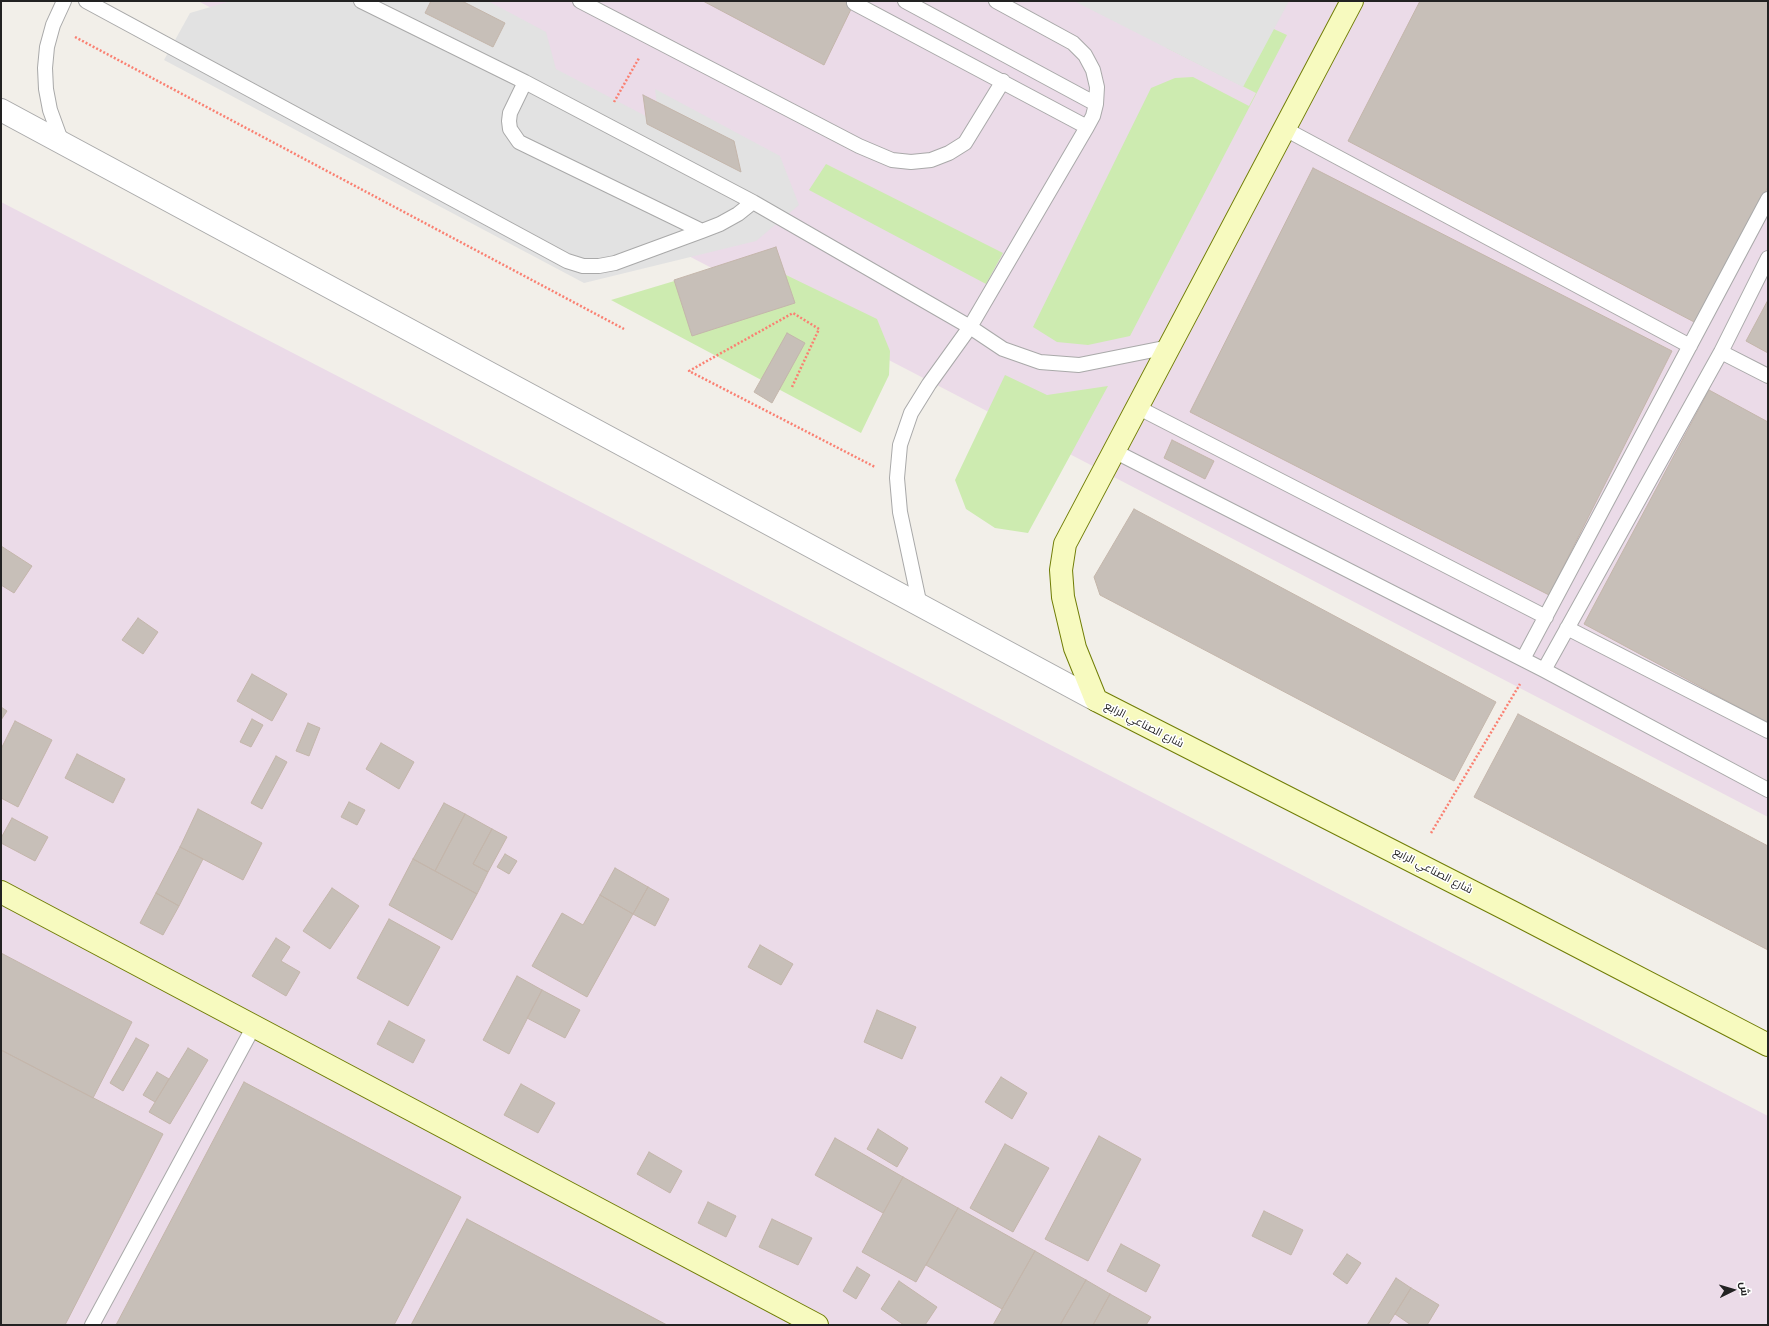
<!DOCTYPE html>
<html>
<head>
<meta charset="utf-8">
<style>
	body { margin:0 }
	#map { position:relative; width:1769px; height:1326px; overflow:hidden; background:#f2efe9; font-family:"Noto Sans",Cairo,sans-serif }
	canvas { display:block }
	.frame { position:absolute; inset:0; border:2px solid #222; pointer-events:none }
	.north { position:absolute; left:1713px; top:1270px; width:40px; height:40px; -webkit-text-stroke:3px #fff; paint-order:stroke; rotate:85deg; font-size:11px; font-weight:700; line-height:16px; text-align:center; color:#222 }
	.north::after { content:''; display:block; margin:auto; width:14px; height:18px; background:#222; clip-path:polygon(50% 0,100% 100%,50% 72%,0 100%) }
</style>
</head>
<body>
<div id="map">
<canvas width="1769" height="1326"></canvas>
<div class="frame"></div>
<div class="north">ش</div>
</div>
<script>
const ctx = document.querySelector('canvas').getContext('2d');
ctx.lineJoin = 'round';
function paint(path, color) {
  ctx.fillStyle = color;
  ctx.fill(path, 'evenodd');
}
function toPath(rows) {
  const path = new Path2D();
  for (const r of rows) {
    path.moveTo(r[0], r[1]);
    for (let i = 2; i < r.length; i += 2) path.lineTo(r[i], r[i + 1]);
  }
  return path;
}
function trace(path, color, width, dash) {
  ctx.strokeStyle = color;
  ctx.lineWidth = width;
  ctx.lineCap = dash ? 'butt' : 'round';
  ctx.setLineDash(dash || []);
  ctx.stroke(path);
}
function label(font, color, halo, rows, align = 'center') {
  ctx.font = font + ' "Noto Sans",Cairo,sans-serif';
  ctx.lineWidth = 3;
  ctx.setLineDash([]);
  ctx.textBaseline = 'middle';
  ctx.strokeStyle = halo;
  ctx.fillStyle = color;
  for (const [text, x, y, turn = 0] of rows) {
    ctx.save();
    ctx.translate(x, y);
    ctx.rotate((+turn || 0) * Math.PI / 180);
    ctx.textAlign = isNaN(turn) ? turn : align;
    if (halo) ctx.strokeText(text, 0, 0);
    ctx.fillText(text, 0, 0);
    ctx.restore();
  }
}
paint(toPath([
	[198,1,1768,1,1768,817],
	[1,202,1768,1116,1768,1325,1,1325]
]), '#ebdbe8');
paint(toPath([
	[1212,1,1287,35,1130,336,1088,345,1057,342,1033,327,1151,88,1175,78,1193,77,1249,106,1256,93,1167,48],
	[826,164,1003,253,986,284,809,190],
	[751,258,877,319,890,351,889,375,861,433,611,300],
	[1005,375,1047,395,1108,386,1028,533,995,528,966,509,955,480]
]), '#cdebb0');
paint(toPath([
	[231,1,488,1,546,32,556,69,659,123,655,89,780,156,799,205,756,241,584,283,164,60,190,13],
	[1074,1,1289,1,1243,87]
]), '#e2e2e2');
const building = toPath([
	[431,1,462,1,505,23,493,47,425,13,431,1],
	[703,1,855,1,824,65,703,1],
	[1420,1,1768,1,1768,187,1698,324,1348,141,1420,1],
	[643,95,734,141,741,172,647,124,643,95],
	[1313,168,1672,351,1549,595,1190,412,1313,168],
	[776,247,795,303,692,336,674,280,776,247],
	[1768,300,1768,353,1746,341,1768,300],
	[787,333,805,343,772,403,754,392,787,333],
	[1709,390,1768,422,1768,723,1584,624,1709,390],
	[1172,440,1214,461,1205,479,1164,458,1172,440],
	[1134,509,1496,702,1454,781,1100,595,1094,577,1134,509],
	[1,546,32,566,14,593,1,585,1,546],
	[138,618,158,632,143,654,122,640,138,618],
	[252,674,287,694,272,721,237,701,252,674],
	[1,707,7,711,1,720,1,707],
	[1518,714,1768,846,1768,950,1474,797,1518,714],
	[252,719,263,725,251,747,240,742,252,719],
	[15,721,52,740,18,807,1,798,1,749,15,721],
	[308,723,320,728,309,756,296,751,308,723],
	[381,743,414,762,399,789,366,769,381,743],
	[77,754,125,779,113,803,65,778,77,754],
	[276,756,287,762,262,809,251,803,276,756],
	[349,802,365,810,357,825,341,817,349,802],
	[444,803,465,814,435,871,413,859,444,803],
	[198,809,262,843,243,880,180,847,198,809],
	[465,814,492,829,473,864,488,872,477,894,435,871,465,814],
	[12,818,48,837,35,861,1,843,1,838,12,818],
	[492,829,507,837,488,872,473,864,492,829],
	[180,847,203,859,179,906,156,893,180,847],
	[505,854,517,861,509,874,497,867,505,854],
	[413,859,477,894,452,940,389,905,413,859],
	[615,868,648,887,633,914,600,895,615,868],
	[648,887,669,899,655,926,633,914,648,887],
	[332,888,359,906,330,949,303,931,332,888],
	[156,893,179,906,163,935,140,923,156,893],
	[600,895,633,914,587,997,532,966,562,913,583,925,600,895],
	[389,919,440,947,408,1006,357,978,389,919],
	[276,938,290,947,281,961,300,972,286,996,252,976,276,938],
	[760,945,793,964,781,985,748,967,760,945],
	[1,953,132,1022,93,1098,1,1050,1,953],
	[517,976,542,990,509,1054,483,1040,517,976],
	[542,990,580,1010,565,1038,527,1018,542,990],
	[877,1010,916,1027,902,1059,864,1042,877,1010],
	[389,1021,425,1040,413,1063,377,1044,389,1021],
	[136,1038,149,1045,123,1091,110,1083,136,1038],
	[188,1048,208,1060,170,1124,149,1112,188,1048],
	[1,1050,163,1134,65,1325,1,1325,1,1050],
	[157,1072,169,1079,155,1102,143,1095,157,1072],
	[1001,1077,1027,1093,1012,1119,985,1102,1001,1077],
	[244,1082,461,1197,394,1325,116,1325,244,1082],
	[521,1084,555,1103,538,1133,504,1115,521,1084],
	[878,1129,908,1148,897,1167,867,1149,878,1129],
	[1099,1136,1141,1159,1088,1261,1045,1239,1099,1136],
	[835,1138,903,1177,883,1213,815,1175,835,1138],
	[1005,1144,1049,1168,1013,1232,970,1208,1005,1144],
	[649,1152,682,1171,670,1193,637,1174,649,1152],
	[903,1177,958,1208,916,1282,862,1252,903,1177],
	[708,1202,736,1216,726,1237,698,1223,708,1202],
	[958,1208,1035,1251,1002,1309,926,1265,958,1208],
	[1264,1211,1303,1230,1291,1255,1252,1236,1264,1211],
	[467,1219,667,1325,411,1325,467,1219],
	[772,1219,812,1238,798,1265,759,1247,772,1219],
	[1121,1244,1160,1265,1146,1292,1107,1271,1121,1244],
	[1035,1251,1086,1280,1060,1325,993,1325,1035,1251],
	[1347,1254,1361,1263,1347,1284,1333,1274,1347,1254],
	[857,1267,870,1275,856,1299,843,1291,857,1267],
	[1396,1278,1411,1288,1388,1325,1367,1325,1396,1278],
	[1086,1280,1110,1294,1093,1325,1060,1325,1086,1280],
	[899,1281,937,1307,925,1325,904,1325,881,1309,899,1281],
	[1411,1288,1439,1305,1427,1325,1411,1325,1395,1314,1411,1288],
	[1110,1294,1151,1317,1146,1325,1093,1325,1110,1294]
]);
paint(building, '#c7bfb8');
trace(building, '#c4b6ab', 1);
const lane = toPath([
	[86,1,567,261,583,266,599,266,615,263,702,231,720,224,738,214,753,202],
	[361,1,525,82,753,202,970,327,1003,349,1040,362,1079,365,1169,347],
	[580,1,859,146,892,160,911,162,931,160,949,153,965,143,1003,81],
	[905,1,1096,104],
	[854,3,1087,127],
	[525,82,510,113,509,121,510,129,519,142,702,231],
	[1285,129,1690,346],
	[62,143,50,110,46,89,45,68,47,47,53,25,64,1],
	[1721,352,1768,376],
	[1137,407,1546,617],
	[1114,451,1544,670,1768,790],
	[920,606,900,512,897,478,900,445,911,413,929,384,970,327,1087,127,1093,116,1096,104,1097,87,1093,70,1085,55,1073,43,996,1],
	[1567,628,1768,731],
	[1523,659,1768,199],
	[1544,670,1721,352,1768,258],
	[92,1325,254,1026]
]);
const street = toPath([
	[1,110,1096,700]
]);
const secondary = toPath([
	[1352,1,1065,544,1061,570,1063,597,1075,648,1096,700,1512,912,1768,1045],
	[1,892,817,1325]
]);
trace(lane, '#a9a9a9', 16);
trace(street, '#a9a9a9', 24);
trace(secondary, '#707d05', 24);
trace(toPath([
	[75,37,624,329],
	[614,102,639,58],
	[792,387,819,329,793,313,689,371,875,467],
	[1431,833,1520,684]
]), '#fa8072', 2.5, [2, 2]);
trace(lane, '#fff', 14);
trace(street, '#fff', 22);
trace(secondary, '#f7fabf', 22);
label('11px', '#222', '#fff', [
	["شارع الصناعي الرابع",1144,725,27],
	["شارع الصناعي الرابع",1433,871,27]
]);
</script>
</body>
</html>
